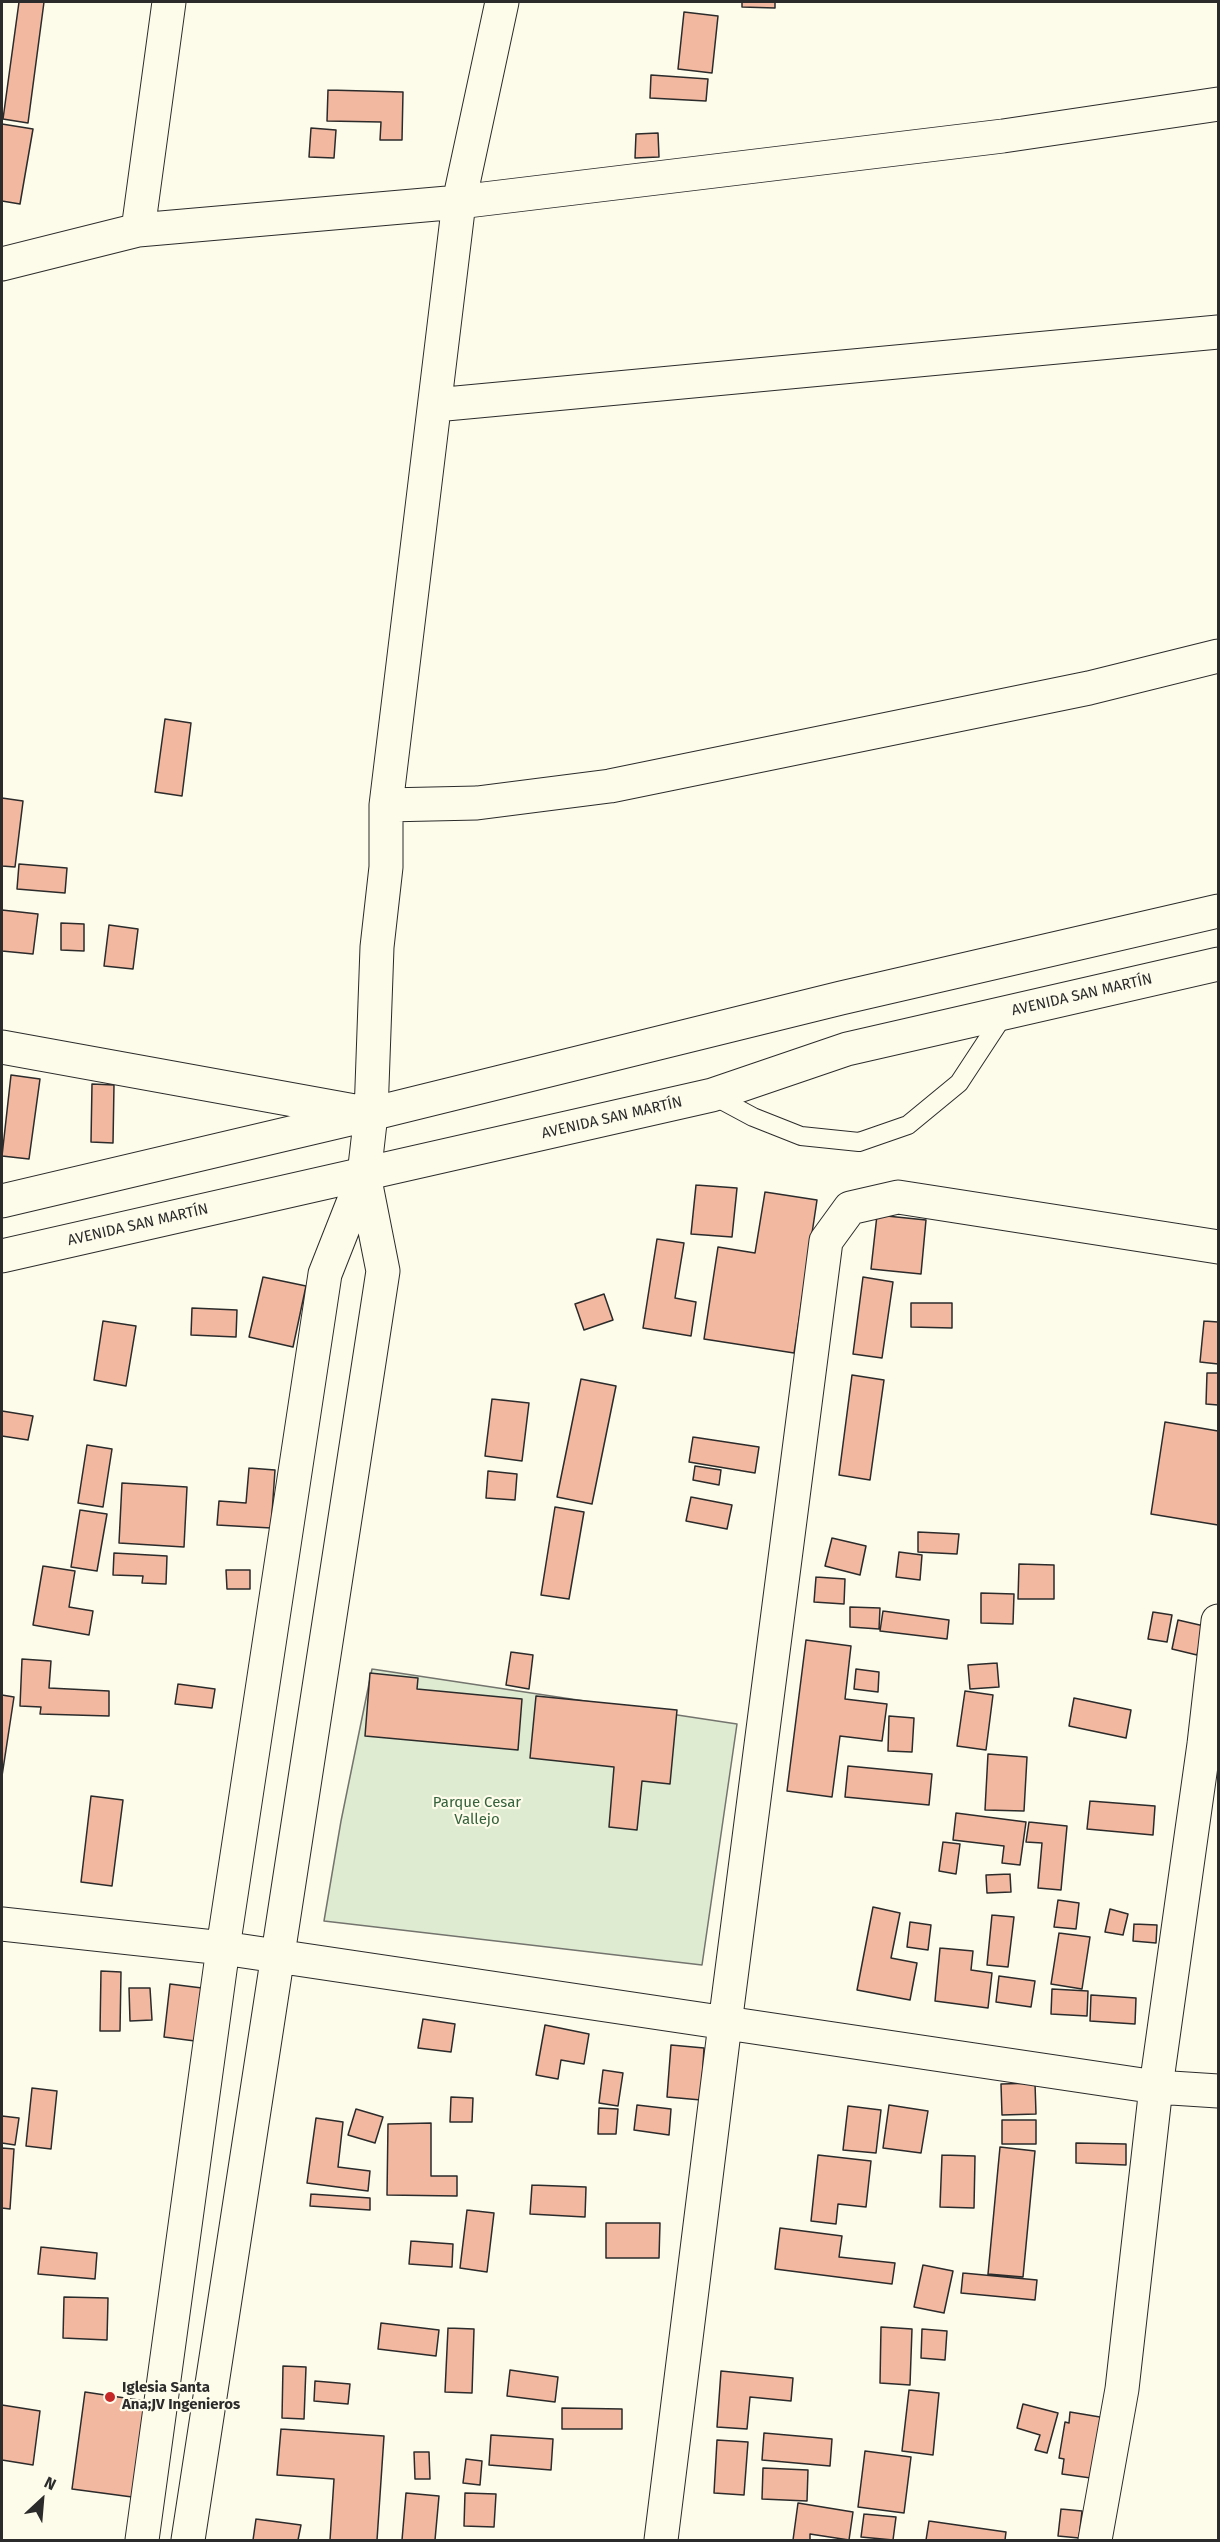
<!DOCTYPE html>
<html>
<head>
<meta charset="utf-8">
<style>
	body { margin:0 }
	#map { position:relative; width:1220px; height:2542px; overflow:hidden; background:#fdfbea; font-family:"Fira Sans",sans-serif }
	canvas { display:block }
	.frame { position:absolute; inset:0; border:3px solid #2b2b2b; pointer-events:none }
	.north { position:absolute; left:12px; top:2470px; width:60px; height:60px; -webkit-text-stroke:4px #fdfbea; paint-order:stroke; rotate:26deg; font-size:16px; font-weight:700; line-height:24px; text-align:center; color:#2b2b2b }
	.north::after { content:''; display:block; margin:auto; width:21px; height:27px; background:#2b2b2b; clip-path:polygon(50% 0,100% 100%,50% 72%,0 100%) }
</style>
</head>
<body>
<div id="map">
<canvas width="1220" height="2542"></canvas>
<div class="frame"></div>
<div class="north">N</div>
</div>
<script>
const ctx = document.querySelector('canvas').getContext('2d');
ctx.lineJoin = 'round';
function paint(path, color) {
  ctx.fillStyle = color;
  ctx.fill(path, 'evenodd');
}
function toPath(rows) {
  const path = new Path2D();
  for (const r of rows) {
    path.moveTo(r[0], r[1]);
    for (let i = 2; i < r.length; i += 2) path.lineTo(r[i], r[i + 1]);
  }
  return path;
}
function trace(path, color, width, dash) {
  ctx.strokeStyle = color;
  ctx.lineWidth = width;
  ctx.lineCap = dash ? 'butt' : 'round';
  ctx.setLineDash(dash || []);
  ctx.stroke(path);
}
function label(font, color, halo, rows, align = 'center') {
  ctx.font = font + ' "Fira Sans",sans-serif';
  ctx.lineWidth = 4.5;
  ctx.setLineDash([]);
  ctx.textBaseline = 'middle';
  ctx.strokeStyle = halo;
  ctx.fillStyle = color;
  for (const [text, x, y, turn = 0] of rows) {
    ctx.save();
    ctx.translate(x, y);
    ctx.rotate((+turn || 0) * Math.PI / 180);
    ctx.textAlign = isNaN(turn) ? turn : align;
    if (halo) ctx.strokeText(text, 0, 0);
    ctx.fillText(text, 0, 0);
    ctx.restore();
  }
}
const green = toPath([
	[372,1669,737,1724,702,1965,324,1921,341,1821,372,1669]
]);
paint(green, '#deebd1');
trace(green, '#74746e', 1.5);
const building = toPath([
	[19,2,44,2,28,123,3,119,19,2],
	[742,2,775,2,775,8,742,7,742,2],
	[684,12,718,16,712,73,678,69,684,12],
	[651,75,708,79,706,101,650,98,651,75],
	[328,90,403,92,402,140,380,140,381,122,327,121,328,90],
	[2,124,33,129,20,204,2,201,2,124],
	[311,128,336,130,334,158,309,157,311,128],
	[658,133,659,157,635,158,636,134,658,133],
	[165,719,191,723,182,796,155,792,165,719],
	[2,798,23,801,15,867,2,866,2,798],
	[19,864,67,868,65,893,17,889,19,864],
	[2,910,38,914,33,954,2,951,2,910],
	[61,923,84,924,84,951,61,950,61,923],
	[109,925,138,929,133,969,104,966,109,925],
	[11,1075,40,1079,29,1159,2,1156,11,1075],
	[92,1084,114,1085,113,1143,91,1142,92,1084],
	[696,1185,737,1188,732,1237,691,1234,696,1185],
	[765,1192,817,1200,794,1353,704,1339,718,1247,755,1253,765,1192],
	[877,1215,926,1220,921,1274,871,1269,877,1215],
	[657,1239,684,1243,675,1298,696,1302,691,1336,643,1328,657,1239],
	[263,1277,306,1286,293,1347,249,1337,263,1277],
	[863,1277,893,1282,882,1358,853,1354,863,1277],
	[604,1294,613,1320,584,1330,575,1304,604,1294],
	[911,1303,952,1303,952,1328,911,1327,911,1303],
	[192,1308,237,1310,236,1337,191,1335,192,1308],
	[103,1321,136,1326,126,1386,94,1380,103,1321],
	[1204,1321,1218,1322,1218,1364,1200,1362,1204,1321],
	[1207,1373,1218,1373,1218,1405,1206,1404,1207,1373],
	[852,1375,884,1380,870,1480,839,1475,852,1375],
	[581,1379,616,1386,592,1504,557,1497,581,1379],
	[492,1399,529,1403,522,1461,485,1456,492,1399],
	[2,1411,33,1416,28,1440,2,1436,2,1411],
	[1165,1422,1218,1431,1218,1525,1151,1514,1165,1422],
	[693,1437,759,1447,755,1473,689,1462,693,1437],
	[87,1445,112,1449,103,1507,78,1503,87,1445],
	[695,1466,721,1470,719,1485,693,1480,695,1466],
	[249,1468,275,1470,271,1528,217,1525,219,1501,246,1503,249,1468],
	[488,1471,517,1474,515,1500,486,1498,488,1471],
	[122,1483,187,1487,184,1547,119,1543,122,1483],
	[691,1497,732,1505,727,1529,686,1521,691,1497],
	[555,1507,584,1512,569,1599,541,1595,555,1507],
	[80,1510,107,1514,97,1571,71,1567,80,1510],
	[918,1532,959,1534,957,1554,918,1552,918,1532],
	[832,1538,866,1546,860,1575,825,1566,832,1538],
	[899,1552,922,1555,920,1580,896,1577,899,1552],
	[114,1553,167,1556,166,1584,142,1583,143,1576,113,1575,114,1553],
	[1019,1564,1054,1565,1054,1599,1018,1599,1019,1564],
	[43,1566,75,1571,69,1607,93,1611,89,1635,33,1625,43,1566],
	[226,1570,250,1570,250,1589,227,1589,226,1570],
	[816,1577,845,1579,844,1604,814,1602,816,1577],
	[981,1593,1014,1594,1013,1624,981,1623,981,1593],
	[850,1607,880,1608,879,1629,850,1627,850,1607],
	[883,1611,949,1620,947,1639,880,1631,883,1611],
	[1153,1612,1172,1615,1167,1642,1148,1639,1153,1612],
	[1178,1620,1204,1626,1197,1655,1172,1649,1178,1620],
	[806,1640,851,1646,845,1699,887,1704,882,1741,840,1736,832,1797,787,1791,806,1640],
	[511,1652,533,1655,529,1689,506,1685,511,1652],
	[22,1659,51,1661,49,1688,109,1691,109,1716,40,1714,41,1707,20,1706,22,1659],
	[997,1663,999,1687,970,1689,968,1665,997,1663],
	[856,1669,879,1672,878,1692,854,1689,856,1669],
	[370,1673,418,1678,417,1689,522,1699,518,1750,365,1736,370,1673],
	[178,1684,215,1689,212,1708,175,1704,178,1684],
	[965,1691,993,1695,986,1750,957,1746,965,1691],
	[2,1695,14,1697,2,1776,2,1695],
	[536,1696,677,1710,670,1784,642,1781,637,1830,609,1827,614,1767,530,1758,536,1696],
	[1074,1698,1131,1710,1126,1738,1069,1726,1074,1698],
	[889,1716,914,1718,912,1752,888,1751,889,1716],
	[988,1754,1027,1757,1024,1811,985,1810,988,1754],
	[848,1766,932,1774,929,1805,845,1797,848,1766],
	[91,1796,123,1800,112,1886,81,1882,91,1796],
	[1090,1801,1155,1806,1153,1835,1087,1829,1090,1801],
	[956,1813,1026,1822,1020,1865,1002,1863,1004,1846,953,1840,956,1813],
	[1029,1822,1067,1826,1061,1890,1038,1888,1042,1843,1026,1842,1029,1822],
	[943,1842,960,1844,956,1874,939,1871,943,1842],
	[1010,1874,1011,1892,987,1893,986,1875,1010,1874],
	[1058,1900,1079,1903,1076,1929,1054,1927,1058,1900],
	[873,1907,900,1913,891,1958,917,1963,910,2000,857,1990,873,1907],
	[1110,1909,1128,1914,1123,1935,1105,1932,1110,1909],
	[992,1915,1014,1917,1008,1967,987,1965,992,1915],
	[910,1922,931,1925,928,1950,907,1947,910,1922],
	[1134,1924,1157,1925,1156,1943,1133,1941,1134,1924],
	[1059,1933,1090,1937,1082,1989,1051,1984,1059,1933],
	[940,1948,973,1951,971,1970,992,1973,988,2008,935,2001,940,1948],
	[101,1971,121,1972,120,2031,100,2031,101,1971],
	[999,1976,1035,1981,1031,2007,996,2002,999,1976],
	[170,1984,202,1988,195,2041,164,2037,170,1984],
	[129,1988,150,1988,152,2020,130,2021,129,1988],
	[1052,1989,1088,1991,1087,2016,1051,2014,1052,1989],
	[1091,1995,1136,1998,1135,2024,1090,2021,1091,1995],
	[423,2019,455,2024,451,2052,418,2048,423,2019],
	[545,2025,589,2034,584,2064,561,2060,558,2079,536,2075,545,2025],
	[671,2045,704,2048,701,2100,667,2097,671,2045],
	[603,2070,623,2073,618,2106,599,2103,603,2070],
	[1035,2083,1036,2114,1002,2115,1001,2084,1035,2083],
	[32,2088,57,2091,51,2149,26,2146,32,2088],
	[451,2097,473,2098,472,2122,450,2122,451,2097],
	[637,2105,671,2109,669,2135,634,2130,637,2105],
	[889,2105,928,2111,921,2153,883,2148,889,2105],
	[848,2106,881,2110,876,2153,843,2150,848,2106],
	[599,2108,618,2109,616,2134,598,2134,599,2108],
	[356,2109,383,2117,375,2143,348,2135,356,2109],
	[2,2116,19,2118,15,2145,2,2143,2,2116],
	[316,2118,343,2122,338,2167,370,2171,368,2191,307,2183,316,2118],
	[1002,2120,1036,2120,1036,2144,1002,2144,1002,2120],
	[431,2123,431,2176,457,2176,457,2196,387,2195,388,2124,431,2123],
	[1076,2143,1126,2144,1126,2165,1076,2163,1076,2143],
	[1000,2147,1035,2151,1023,2277,988,2274,1000,2147],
	[2,2148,14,2149,10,2209,2,2208,2,2148],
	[818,2155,871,2161,866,2207,838,2204,836,2224,811,2221,818,2155],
	[942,2155,975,2156,974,2208,940,2207,942,2155],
	[532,2185,586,2187,585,2217,530,2214,532,2185],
	[311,2194,370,2198,370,2210,310,2206,311,2194],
	[467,2210,494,2213,487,2272,460,2268,467,2210],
	[606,2223,660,2223,659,2258,606,2258,606,2223],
	[780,2228,842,2236,839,2257,895,2263,892,2284,775,2269,780,2228],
	[411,2241,453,2244,452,2267,409,2264,411,2241],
	[41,2247,97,2253,95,2279,38,2274,41,2247],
	[923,2265,953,2271,944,2313,914,2307,923,2265],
	[963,2273,1037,2280,1035,2300,961,2293,963,2273],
	[64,2297,108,2298,107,2340,63,2338,64,2297],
	[381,2323,439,2330,436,2356,378,2349,381,2323],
	[881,2327,912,2329,910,2385,880,2383,881,2327],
	[448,2328,474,2329,472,2393,445,2392,448,2328],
	[922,2329,947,2331,945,2360,921,2358,922,2329],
	[283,2366,306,2367,304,2419,282,2418,283,2366],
	[510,2370,558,2377,555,2402,507,2396,510,2370],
	[721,2371,793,2378,791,2401,750,2397,747,2429,717,2427,721,2371],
	[315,2381,350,2384,348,2404,314,2401,315,2381],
	[909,2390,939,2393,933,2455,902,2451,909,2390],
	[85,2392,145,2401,132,2497,72,2489,85,2392],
	[1023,2404,1058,2413,1047,2453,1035,2450,1040,2435,1017,2428,1023,2404],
	[2,2405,40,2411,33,2465,2,2460,2,2405],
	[562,2408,622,2409,622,2429,562,2429,562,2408],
	[1070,2412,1106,2418,1098,2479,1062,2474,1064,2459,1059,2458,1065,2422,1069,2423,1070,2412],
	[281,2429,384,2436,377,2540,330,2540,334,2479,277,2475,281,2429],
	[764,2433,832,2439,830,2466,762,2460,764,2433],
	[491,2435,553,2439,551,2470,489,2465,491,2435],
	[717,2440,748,2442,744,2495,714,2493,717,2440],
	[865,2451,911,2457,904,2513,858,2507,865,2451],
	[414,2452,429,2452,430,2479,415,2479,414,2452],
	[466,2459,482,2461,480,2485,463,2483,466,2459],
	[763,2468,808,2470,807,2501,762,2499,763,2468],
	[406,2493,439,2496,435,2540,402,2540,406,2493],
	[465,2493,496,2494,494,2527,464,2526,465,2493],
	[798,2503,853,2512,849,2540,810,2534,810,2540,793,2540,798,2503],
	[1061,2509,1082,2511,1079,2538,1058,2536,1061,2509],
	[864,2514,896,2517,893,2540,861,2537,864,2514],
	[256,2519,301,2525,298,2540,253,2540,256,2519],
	[929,2521,1006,2532,1005,2540,926,2540,929,2521]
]);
paint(building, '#f2b8a0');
trace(building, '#2b2b2b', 1.5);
const lane = toPath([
	[712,1095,753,1117,801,1136,859,1142,908,1125,959,1083,1005,1013]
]);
const street = toPath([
	[138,230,169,2],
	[2,264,138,230,459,202,1003,136,1218,104],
	[435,405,1218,332],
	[386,805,477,803,610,786,1089,688,1218,656],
	[2,1047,371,1114],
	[2,1924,223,1948,1156,2087,1218,2091],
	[142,2540,223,1948,325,1274,364,1175,371,1114,377,947,386,867,386,805,459,202,502,2],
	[188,2540,383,1271,364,1175],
	[661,2540,725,2024,826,1241,850,1208,898,1197,1218,1247],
	[1095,2540,1122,2389,1156,2087,1204,1744,1218,1621]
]);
const secondary = toPath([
	[2,1201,371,1114,841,998,1218,911],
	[2,1256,712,1095,847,1049,1218,964]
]);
trace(lane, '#2b2b2b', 20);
trace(street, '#2b2b2b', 35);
trace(secondary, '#2b2b2b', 35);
trace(lane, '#fdfbea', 18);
trace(street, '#fdfbea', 33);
trace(secondary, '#fdfbea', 33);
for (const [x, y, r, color] of [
	[110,2397,6,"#c62828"]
]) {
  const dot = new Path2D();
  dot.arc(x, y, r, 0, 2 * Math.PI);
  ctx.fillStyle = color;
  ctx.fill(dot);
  trace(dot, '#fdfbea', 2);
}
label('15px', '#2b2b2b', '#fdfbea', [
	["AVENIDA SAN MARTÍN",1082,995,-13],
	["AVENIDA SAN MARTÍN",612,1118,-13],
	["AVENIDA SAN MARTÍN",138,1225,-13]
]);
label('15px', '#34623c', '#fdfbea', [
	["Parque Cesar",477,1803],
	["Vallejo",477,1820]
]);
label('bold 15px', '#2b2b2b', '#fdfbea', [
	["Iglesia Santa",122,2388],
	["Ana;JV Ingenieros",122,2405]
], 'left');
</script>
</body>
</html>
